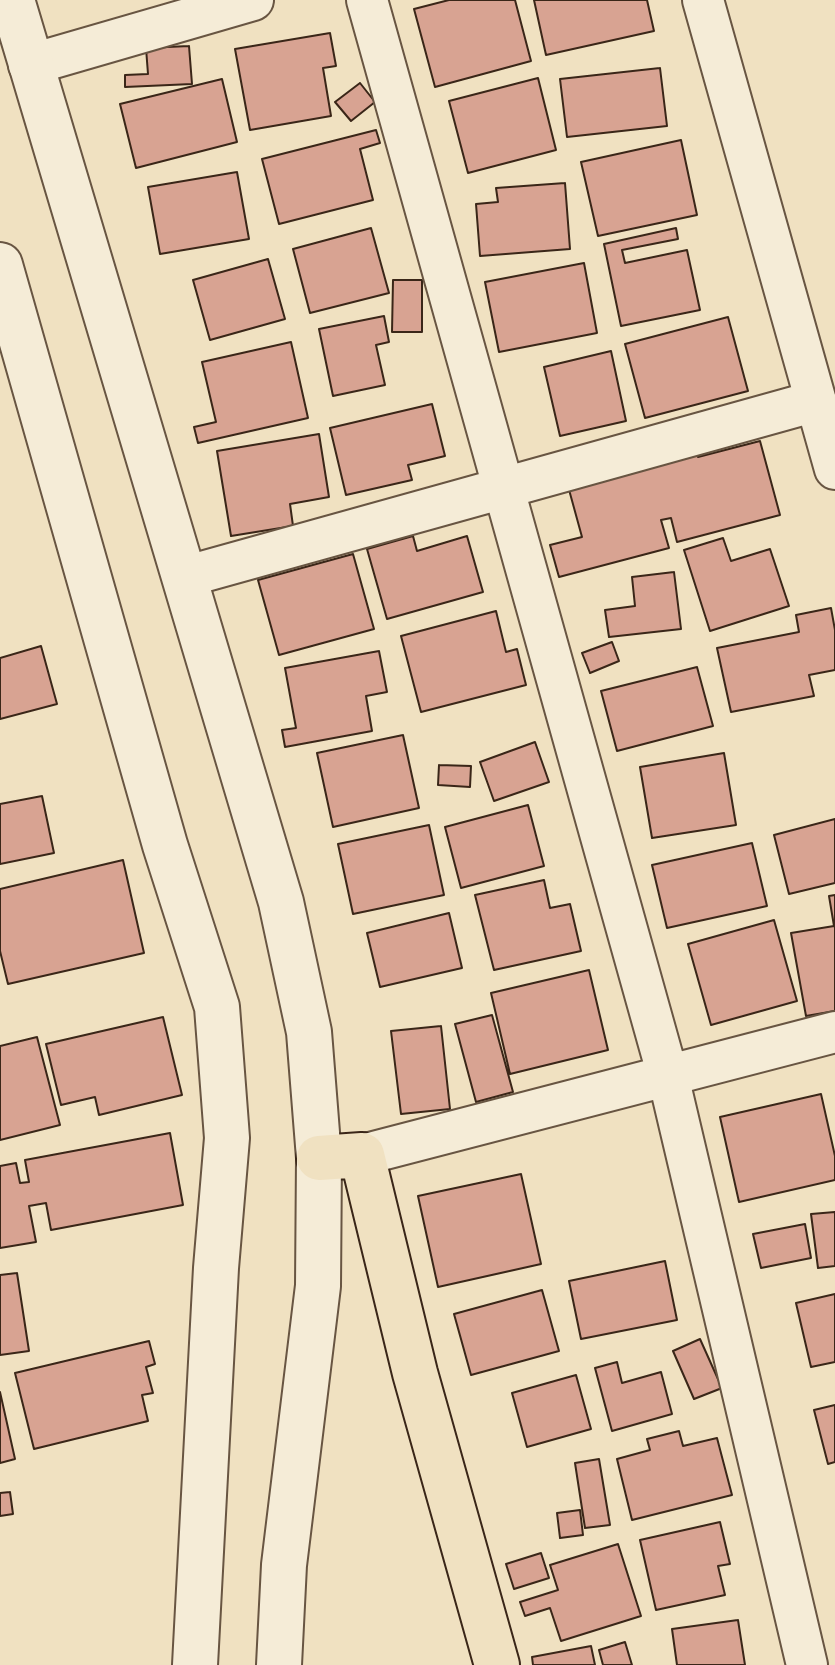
<!DOCTYPE html>
<html>
<head>
<meta charset="utf-8">
<style>
	body { margin:0 }
	canvas { display:block; background:#f0e1c1 }
</style>
</head>
<body>
<canvas width="835" height="1665"></canvas>
<script>
const ctx = document.querySelector('canvas').getContext('2d');
ctx.lineJoin = 'round';
function paint(path, color) {
  ctx.fillStyle = color;
  ctx.fill(path, 'evenodd');
}
function toPath(rows) {
  const path = new Path2D();
  for (const r of rows) {
    path.moveTo(r[0], r[1]);
    for (let i = 2; i < r.length; i += 2) path.lineTo(r[i], r[i + 1]);
  }
  return path;
}
function trace(path, color, width, dash) {
  ctx.strokeStyle = color;
  ctx.lineWidth = width;
  ctx.lineCap = dash ? 'butt' : 'round';
  ctx.setLineDash(dash || []);
  ctx.stroke(path);
}
const building = toPath([
	[449,0,515,0,531,61,435,87,414,9,449,0],
	[534,0,647,0,654,31,546,55,534,0],
	[330,33,336,66,323,68,331,116,250,130,235,49,330,33],
	[189,46,192,84,125,87,125,75,148,74,146,48,189,46],
	[660,68,667,126,567,137,560,79,660,68],
	[538,78,556,150,468,173,449,101,538,78],
	[222,79,237,142,136,168,120,104,222,79],
	[360,83,375,102,351,121,335,102,360,83],
	[376,130,380,143,360,149,373,200,279,224,262,159,376,130],
	[681,140,697,215,598,236,581,162,681,140],
	[237,172,249,239,160,254,148,187,237,172],
	[565,183,570,249,480,256,476,204,498,202,496,188,565,183],
	[371,228,389,293,310,313,293,249,371,228],
	[676,228,678,239,622,250,625,263,687,250,700,310,621,326,604,244,676,228],
	[268,259,285,319,210,340,193,280,268,259],
	[584,263,597,333,499,352,485,282,584,263],
	[393,280,422,280,422,332,392,332,393,280],
	[384,316,389,342,376,345,385,385,333,396,319,329,384,316],
	[728,317,748,391,645,418,625,344,728,317],
	[291,342,308,418,198,443,194,427,216,422,202,362,291,342],
	[611,351,626,421,560,436,544,367,611,351],
	[432,404,445,456,408,465,412,480,346,495,330,428,432,404],
	[319,434,329,497,290,504,293,526,231,536,217,451,319,434],
	[760,441,780,515,677,542,671,518,661,520,669,548,559,577,550,545,582,537,568,486,697,453,698,457,760,441],
	[413,536,417,551,467,536,483,592,387,619,367,549,413,536],
	[723,538,731,561,770,549,789,606,710,631,684,550,723,538],
	[353,554,374,629,279,655,258,580,353,554],
	[674,572,681,629,609,637,605,610,635,606,632,577,674,572],
	[831,608,835,630,835,670,809,675,814,696,731,712,717,648,799,632,796,615,831,608],
	[496,611,506,652,517,649,526,685,421,712,401,636,496,611],
	[612,642,619,661,590,673,582,653,612,642],
	[41,646,57,704,0,719,0,658,41,646],
	[379,651,387,692,366,696,372,731,285,747,282,730,296,728,285,668,379,651],
	[697,667,713,726,617,751,601,691,697,667],
	[403,735,419,808,333,827,317,753,403,735],
	[535,742,549,782,494,801,480,762,535,742],
	[724,753,736,825,652,838,640,767,724,753],
	[439,765,471,766,470,787,438,785,439,765],
	[42,796,54,853,0,864,0,804,42,796],
	[528,805,544,866,461,888,445,827,528,805],
	[835,819,835,883,789,894,774,835,835,819],
	[429,825,444,895,353,914,338,844,429,825],
	[752,843,767,906,667,928,652,865,752,843],
	[123,860,144,953,8,984,0,951,0,889,123,860],
	[544,880,550,908,570,904,581,951,494,970,475,895,544,880],
	[835,895,835,1011,806,1016,791,933,834,926,829,896,835,895],
	[449,913,462,968,380,987,367,933,449,913],
	[774,920,797,1001,711,1025,688,944,774,920],
	[589,970,608,1050,510,1074,491,993,589,970],
	[492,1015,513,1092,476,1102,455,1024,492,1015],
	[163,1017,182,1095,99,1115,95,1097,61,1105,46,1044,163,1017],
	[441,1026,450,1109,401,1114,391,1031,441,1026],
	[37,1037,60,1125,0,1140,0,1046,37,1037],
	[821,1094,835,1156,835,1180,739,1202,720,1117,821,1094],
	[170,1133,183,1205,51,1230,46,1203,29,1206,36,1242,0,1248,0,1166,16,1163,20,1183,29,1182,25,1160,170,1133],
	[521,1174,541,1264,438,1287,418,1196,521,1174],
	[835,1212,835,1266,818,1268,811,1214,835,1212],
	[805,1224,811,1258,761,1268,753,1234,805,1224],
	[665,1261,677,1320,581,1339,569,1281,665,1261],
	[17,1273,29,1351,0,1355,0,1275,17,1273],
	[542,1290,559,1351,471,1375,454,1314,542,1290],
	[835,1294,835,1362,811,1367,796,1303,835,1294],
	[700,1339,722,1388,694,1399,673,1351,700,1339],
	[149,1341,155,1364,146,1367,153,1393,142,1395,148,1421,34,1449,15,1373,149,1341],
	[617,1362,622,1383,661,1372,672,1414,612,1431,595,1368,617,1362],
	[576,1375,591,1429,527,1447,512,1393,576,1375],
	[0,1392,15,1459,0,1463,0,1392],
	[835,1405,835,1462,828,1464,814,1410,835,1405],
	[679,1431,683,1446,717,1438,732,1495,632,1520,617,1459,650,1450,647,1439,679,1431],
	[599,1459,610,1525,585,1528,575,1463,599,1459],
	[10,1492,13,1514,0,1516,0,1493,10,1492],
	[580,1510,583,1535,560,1538,557,1513,580,1510],
	[720,1522,730,1564,718,1566,725,1595,656,1610,640,1540,720,1522],
	[618,1544,641,1616,561,1641,550,1608,525,1616,520,1602,558,1590,550,1565,618,1544],
	[541,1553,549,1578,514,1589,506,1564,541,1553],
	[738,1620,745,1665,677,1665,672,1629,738,1620],
	[625,1642,632,1665,603,1665,599,1650,625,1642],
	[591,1646,595,1665,533,1665,532,1657,591,1646]
]);
paint(building, '#d8a392');
trace(building, '#3a2618', 2);
const minor = toPath([
	[367,0,668,1076,807,1665],
	[703,0,835,469],
	[29,65,253,0],
	[184,577,816,401],
	[362,1155,835,1032]
]);
const tertiary = toPath([
	[12,0,281,902,309,1032,319,1158,318,1286,284,1565,279,1665],
	[0,265,165,845,217,1007,227,1138,216,1268,195,1665]
]);
const primary = toPath([
	[319,1158,362,1155,415,1373,497,1665]
]);
trace(minor, '#685542', 44);
trace(tertiary, '#685542', 48);
trace(primary, '#3a2618', 48);
trace(minor, '#f5ecd7', 40);
trace(tertiary, '#f5ecd7', 44);
trace(primary, '#f0e1c1', 44);
</script>
</body>
</html>
